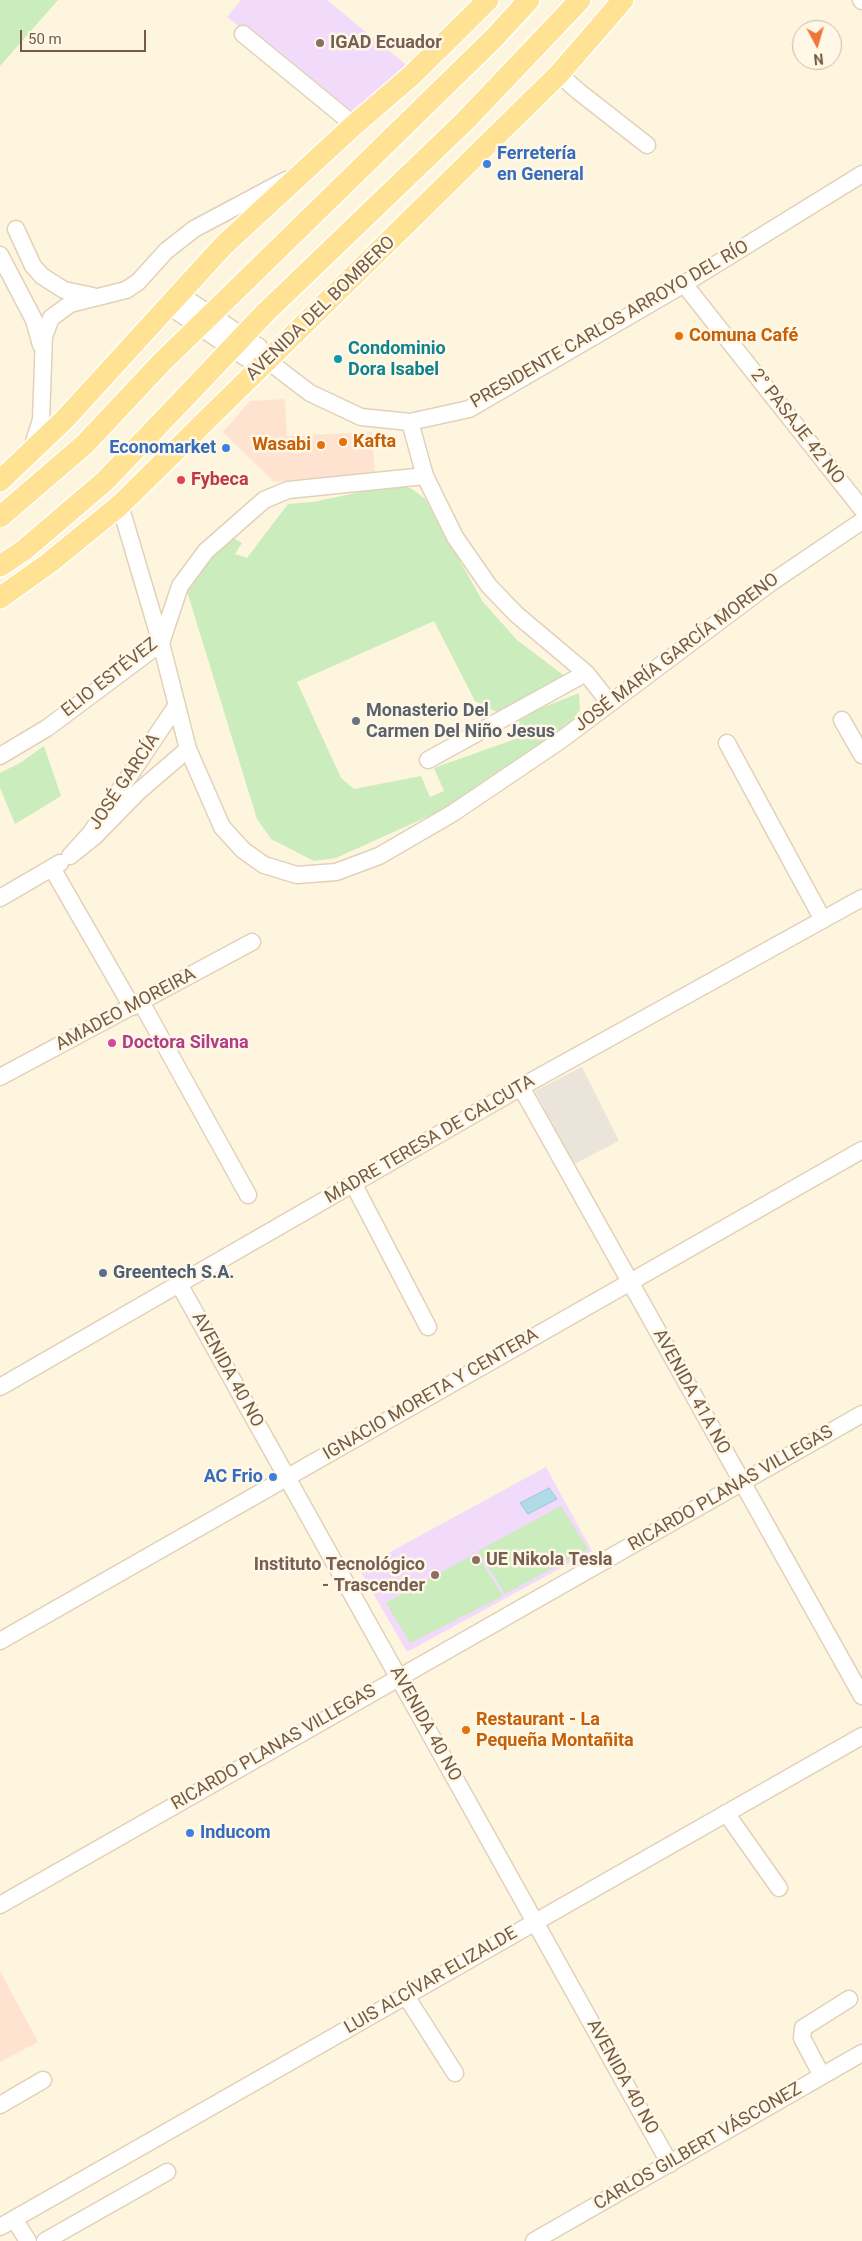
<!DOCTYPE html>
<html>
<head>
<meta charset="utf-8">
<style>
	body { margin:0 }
	#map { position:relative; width:862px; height:2241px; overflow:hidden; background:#fef5de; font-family:Roboto,sans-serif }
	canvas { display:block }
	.north { position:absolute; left:792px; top:20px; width:50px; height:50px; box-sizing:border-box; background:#fff8e6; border:1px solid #c8b9a6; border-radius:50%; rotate:174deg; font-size:14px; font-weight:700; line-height:20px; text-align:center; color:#755b45 }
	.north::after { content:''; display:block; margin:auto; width:18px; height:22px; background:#f17539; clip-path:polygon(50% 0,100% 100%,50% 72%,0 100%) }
	.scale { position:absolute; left:20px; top:30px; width:126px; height:22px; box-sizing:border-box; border:2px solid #755b45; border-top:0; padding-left:6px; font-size:15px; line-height:18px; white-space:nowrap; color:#755b45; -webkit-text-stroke:4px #fff8e6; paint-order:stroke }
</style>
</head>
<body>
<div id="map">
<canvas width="862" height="2241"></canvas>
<div class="north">N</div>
<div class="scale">50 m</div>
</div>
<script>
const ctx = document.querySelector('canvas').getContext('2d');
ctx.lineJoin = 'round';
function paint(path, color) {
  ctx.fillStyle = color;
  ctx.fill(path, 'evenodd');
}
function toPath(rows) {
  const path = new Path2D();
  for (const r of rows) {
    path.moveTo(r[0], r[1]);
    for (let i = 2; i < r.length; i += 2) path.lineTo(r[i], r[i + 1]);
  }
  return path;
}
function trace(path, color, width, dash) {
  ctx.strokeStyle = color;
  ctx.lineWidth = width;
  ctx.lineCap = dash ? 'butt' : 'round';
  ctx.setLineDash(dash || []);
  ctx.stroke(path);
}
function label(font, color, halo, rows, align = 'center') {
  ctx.font = font + ' Roboto,sans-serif';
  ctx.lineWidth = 5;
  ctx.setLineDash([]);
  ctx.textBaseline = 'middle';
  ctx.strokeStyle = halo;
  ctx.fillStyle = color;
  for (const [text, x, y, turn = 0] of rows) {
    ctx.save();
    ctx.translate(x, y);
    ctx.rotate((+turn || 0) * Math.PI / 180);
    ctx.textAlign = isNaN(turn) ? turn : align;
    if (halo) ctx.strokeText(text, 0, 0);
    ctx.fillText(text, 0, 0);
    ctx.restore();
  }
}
paint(toPath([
	[285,399,287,436,372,432,375,472,274,482,223,432,250,401],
	[0,1971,38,2042,0,2062]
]), '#ffe3d1');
paint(toPath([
	[582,1067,619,1141,574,1164,535,1091]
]), '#ebe4db');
paint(toPath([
	[241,0,327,0,410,68,358,123,227,17],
	[546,1467,592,1551,407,1652,359,1569]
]), '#f2dbfa');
paint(toPath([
	[0,0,58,0,0,66],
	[399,484,412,489,425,499,483,602,517,640,566,677,499,713,475,701,434,621,297,682,341,778,354,789,421,776,430,797,444,791,434,768,521,737,519,717,579,693,580,710,565,729,462,801,336,858,314,861,271,839,257,819,186,588,212,553,232,537,242,543,235,554,247,558,288,504,313,502],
	[44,746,61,796,15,824,0,788,0,773,20,763],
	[561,1506,588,1549,505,1594,478,1551],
	[476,1553,503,1596,410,1643,386,1603]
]), '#cbecbc');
const water = toPath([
	[549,1488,557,1499,528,1514,520,1503,549,1488]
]);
paint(water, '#b2dbe8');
trace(water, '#97c9da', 1);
const minor = toPath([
	[861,0,862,1],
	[243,34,354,125],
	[559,74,578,91,647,145],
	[16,229,33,266,42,276,64,290,93,296],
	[0,255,34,320,41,345],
	[684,284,862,509],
	[179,294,259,347,268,361,310,393,361,417,410,422,469,409,684,284,862,174],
	[169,306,251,361,268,361],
	[410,422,425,476,455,537,489,586,516,614,586,673,609,702],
	[32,448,41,420,44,336,51,318,70,304,126,290,138,282,166,251,194,229,286,180],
	[120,505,161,643,188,749,222,827,243,850,264,865,297,875,336,872,379,856,453,813,561,740,769,584,862,521],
	[177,705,90,834,70,856,95,836,138,792,188,749],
	[842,720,862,755],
	[727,743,823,920],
	[0,756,47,728,161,643,180,586,206,551,264,500,288,490,425,476],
	[428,760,586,673],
	[52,868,132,1007],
	[0,898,60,863],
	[141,1002,248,1195],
	[0,1077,252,942],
	[521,1087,862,1696],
	[354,1185,428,1327],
	[179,1284,670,2164],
	[0,1387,521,1087,862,898],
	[0,1641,862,1150],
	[726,1813,779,1888],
	[0,1905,862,1414],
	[406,1996,455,2073],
	[822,2076,802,2038,803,2028,849,1999],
	[0,2105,43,2080],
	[14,2219,28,2241],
	[0,2227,862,1736],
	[45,2241,167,2172],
	[534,2241,862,2053]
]);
const major = toPath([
	[234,292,494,38,529,0],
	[265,313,465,121,580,0],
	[0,481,65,419,224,245,354,125,411,76,488,0],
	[0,517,85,444,161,363],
	[0,566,24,550,105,481,193,389],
	[0,598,49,563,120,505,559,74,623,0]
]);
trace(minor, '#e2d1ba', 19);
trace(major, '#fff', 24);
trace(minor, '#fff', 16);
trace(major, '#ffe294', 21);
const majorBridge = toPath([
	[161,363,234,292],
	[193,389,265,313]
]);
trace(majorBridge, '#fff', 24, []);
trace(majorBridge, '#ffe294', 21);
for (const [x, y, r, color] of [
	[320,43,5,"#8d6e63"],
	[487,164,5,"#3f7fe0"],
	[679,336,5,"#e8710a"],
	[338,359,5,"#0f9aa8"],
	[343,442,5,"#e8710a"],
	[321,445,5,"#e8710a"],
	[226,448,5,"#3f7fe0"],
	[181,480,5,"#e0444e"],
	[356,721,5,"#6b7280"],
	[112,1043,5,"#d1479c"],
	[103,1273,5,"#5c6f8a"],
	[273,1477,5,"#3f7fe0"],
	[476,1560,5,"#8d6e63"],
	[435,1575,5,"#8d6e63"],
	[466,1730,5,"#e8710a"],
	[190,1833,5,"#3f7fe0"]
]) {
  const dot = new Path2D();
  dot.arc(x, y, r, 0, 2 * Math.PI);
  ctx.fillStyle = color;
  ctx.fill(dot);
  trace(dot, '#fff8e6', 2);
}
label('bold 18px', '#785e54', '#fff8e6', [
	["IGAD Ecuador",330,43],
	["UE Nikola Tesla",486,1560],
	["Instituto Tecnológico",425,1565,"right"],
	["- Trascender",425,1586,"right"]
], 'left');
label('bold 18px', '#366cbe', '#fff8e6', [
	["Ferretería",497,154],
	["en General",497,175],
	["Economarket",216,448,"right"],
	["AC Frio",263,1477,"right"],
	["Inducom",200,1833]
], 'left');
label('18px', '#755b45', '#fff8e6', [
	["AVENIDA DEL BOMBERO",321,309,-44],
	["PRESIDENTE CARLOS ARROYO DEL RÍO",610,325,-30],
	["2° PASAJE 42 NO",797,427,52],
	["JOSÉ MARÍA GARCÍA MORENO",677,653,-37],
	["ELIO ESTÉVEZ",110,678,-38],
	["JOSÉ GARCÍA",125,782,-56],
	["AMADEO MOREIRA",126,1010,-28],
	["MADRE TERESA DE CALCUTA",430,1140,-30],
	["AVENIDA 40 NO",227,1370,61],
	["AVENIDA 41A NO",691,1392,61],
	["IGNACIO MORETA Y CENTERA",431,1395,-30],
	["RICARDO PLANAS VILLEGAS",731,1489,-30],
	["AVENIDA 40 NO",425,1724,61],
	["RICARDO PLANAS VILLEGAS",274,1748,-30],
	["LUIS ALCÍVAR ELIZALDE",431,1981,-30],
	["AVENIDA 40 NO",622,2077,61],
	["CARLOS GILBERT VÁSCONEZ",698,2147,-30]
]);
label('bold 18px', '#c56008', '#fff8e6', [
	["Comuna Café",689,336],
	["Kafta",353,442],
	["Wasabi",311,445,"right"],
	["Restaurant - La",476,1720],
	["Pequeña Montañita",476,1741]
], 'left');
label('bold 18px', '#0d838f', '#fff8e6', [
	["Condominio",348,349],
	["Dora Isabel",348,370]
], 'left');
label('bold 18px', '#be3a42', '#fff8e6', [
	["Fybeca",191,480]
], 'left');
label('bold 18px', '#5b616d', '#fff8e6', [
	["Monasterio Del",366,711],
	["Carmen Del Niño Jesus",366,732]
], 'left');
label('bold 18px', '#b23c85', '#fff8e6', [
	["Doctora Silvana",122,1043]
], 'left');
label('bold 18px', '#4e5e75', '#fff8e6', [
	["Greentech S.A.",113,1273]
], 'left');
</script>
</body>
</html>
